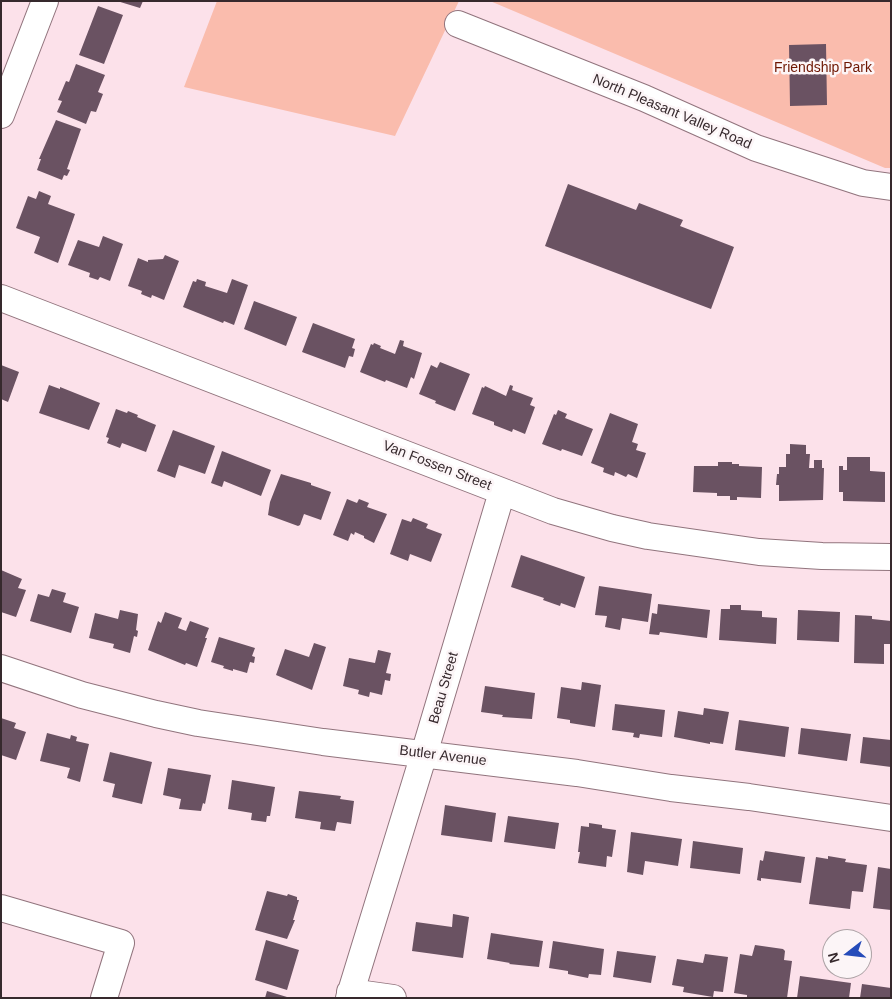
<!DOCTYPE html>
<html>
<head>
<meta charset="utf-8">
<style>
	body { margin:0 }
	#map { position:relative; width:892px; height:999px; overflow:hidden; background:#fce1ea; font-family:Arial,sans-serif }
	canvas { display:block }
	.frame { position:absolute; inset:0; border:2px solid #36292d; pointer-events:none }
	.north { position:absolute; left:822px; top:929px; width:50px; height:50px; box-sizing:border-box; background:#fcf5f7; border:1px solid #ada3a6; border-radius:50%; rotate:254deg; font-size:14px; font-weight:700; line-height:20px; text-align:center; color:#36292d }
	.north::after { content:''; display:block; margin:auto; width:18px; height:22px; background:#264bb9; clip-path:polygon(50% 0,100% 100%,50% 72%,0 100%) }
</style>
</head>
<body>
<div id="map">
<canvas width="892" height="999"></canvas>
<div class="frame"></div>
<div class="north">N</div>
</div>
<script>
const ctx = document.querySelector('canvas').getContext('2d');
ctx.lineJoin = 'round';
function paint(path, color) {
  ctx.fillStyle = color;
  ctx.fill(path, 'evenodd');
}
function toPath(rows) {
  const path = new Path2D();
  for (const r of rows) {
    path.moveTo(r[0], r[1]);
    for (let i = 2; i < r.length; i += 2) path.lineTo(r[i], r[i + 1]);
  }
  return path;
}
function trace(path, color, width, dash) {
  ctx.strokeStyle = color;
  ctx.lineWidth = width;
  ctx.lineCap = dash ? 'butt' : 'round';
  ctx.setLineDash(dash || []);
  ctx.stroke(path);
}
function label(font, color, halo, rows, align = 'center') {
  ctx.font = font + ' Arial,sans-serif';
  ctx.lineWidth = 5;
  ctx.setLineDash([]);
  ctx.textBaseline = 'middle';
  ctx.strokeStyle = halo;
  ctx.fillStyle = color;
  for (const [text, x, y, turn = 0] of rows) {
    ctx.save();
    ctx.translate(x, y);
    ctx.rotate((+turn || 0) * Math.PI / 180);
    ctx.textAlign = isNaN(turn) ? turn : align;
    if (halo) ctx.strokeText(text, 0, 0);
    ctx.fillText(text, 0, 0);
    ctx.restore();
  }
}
paint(toPath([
	[217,1,459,1,395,136,184,87],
	[490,1,891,1,891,168,885,168]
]), '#fabcad');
paint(toPath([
	[117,1,143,1,140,8],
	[98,6,123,15,104,64,79,55],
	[826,44,827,105,790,106,789,45],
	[76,64,105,75,98,92,103,94,96,112,91,111,86,124,57,112,62,101,58,100,66,81,69,82],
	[56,120,81,129,67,169,70,170,67,176,64,175,62,180,37,170,41,159,39,159],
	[568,184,636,210,639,203,683,220,680,226,734,247,711,309,545,246],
	[39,191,51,196,48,204,75,214,58,263,34,253,40,237,16,228,28,196,36,199],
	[103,236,123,244,110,281,100,277,98,280,89,277,90,273,68,265,78,240,99,247],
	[165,255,179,261,164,300,152,295,151,298,141,294,142,291,128,286,138,258,148,262,148,260,163,259],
	[197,279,206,282,205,286,227,293,232,279,248,285,234,325,224,321,223,323,183,307,193,281,196,282],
	[254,301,297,317,286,346,244,329],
	[313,323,355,339,352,348,355,349,353,357,349,356,345,368,302,352],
	[400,340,404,341,403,346,422,353,414,379,411,377,407,388,386,380,385,382,360,372,371,344,373,345,374,343,381,346,380,348,395,354],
	[440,362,470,374,455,411,435,403,436,401,419,394,431,365,437,368],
	[1,365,19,372,8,402,1,399],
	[49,385,60,389,60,387,100,403,89,430,39,413],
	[510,385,513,386,512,390,533,398,530,405,535,407,525,434,513,429,512,432,494,425,494,422,472,414,482,387,484,388,485,386,506,396],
	[116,409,127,413,128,411,138,415,137,417,156,425,146,452,122,443,120,448,107,443,109,438,106,437],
	[558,410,567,414,565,418,593,429,582,456,562,449,561,451,542,444,554,414,556,415],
	[610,413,638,424,632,442,638,444,636,450,646,453,637,478,628,474,626,477,615,472,614,476,603,472,604,468,591,463],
	[173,430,215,446,205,474,179,465,175,478,157,471],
	[790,444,806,445,806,454,810,454,809,468,814,468,814,460,822,460,822,468,824,468,823,500,779,501,779,485,776,485,777,474,779,474,779,467,786,467,786,454,790,454],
	[222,451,271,470,261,496,224,481,222,487,211,483],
	[847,457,870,457,870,471,885,472,885,502,843,501,843,492,839,492,839,466,843,466,843,470,847,470],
	[718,462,732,462,732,464,739,464,739,466,762,467,761,498,737,497,737,500,730,500,730,496,717,496,717,493,693,492,694,466,718,466],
	[281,474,311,483,311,485,331,492,321,520,304,514,300,525,298,526,268,515,270,502],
	[347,499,357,503,359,499,369,503,367,507,387,514,374,543,364,538,364,536,355,532,354,535,351,533,348,541,333,535],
	[413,518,428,524,426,528,442,534,431,562,410,554,408,561,390,554,402,519,411,522],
	[521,555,585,577,575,608,561,603,560,606,543,600,544,598,511,587],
	[1,570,22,579,18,588,26,590,16,617,1,612],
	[599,586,652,594,648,622,622,618,620,630,605,627,607,616,595,615],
	[52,589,66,593,63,602,79,607,71,633,30,621,38,594,49,597],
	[658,604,710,610,707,638,660,632,659,635,649,634,652,613,657,614],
	[730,605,741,605,741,610,762,611,762,617,777,618,776,644,719,640,721,609,730,609],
	[120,610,138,614,136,630,138,631,137,637,134,636,130,653,113,648,114,644,89,638,95,613,118,619],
	[798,610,840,612,839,642,797,640],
	[165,612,182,618,178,628,186,631,190,621,209,628,205,638,207,638,197,667,186,663,185,665,148,650,158,621,161,623],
	[855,615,872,616,872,619,891,621,891,644,884,644,884,664,854,663],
	[219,637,255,648,252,656,255,657,254,663,250,662,247,673,233,669,233,671,223,668,224,666,211,662],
	[314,643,326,647,312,690,276,675,285,649,309,657],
	[378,650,391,653,386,673,391,674,390,681,385,680,382,695,370,692,369,697,358,694,359,690,343,686,349,658,375,663],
	[582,682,601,685,595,727,570,723,570,720,557,718,561,687,581,690],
	[485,686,535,693,532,719,502,717,503,715,481,712],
	[615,704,665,710,662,737,640,734,639,738,633,737,634,733,612,730],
	[704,708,729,712,723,744,710,742,710,744,674,737,678,711,703,715],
	[1,718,16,723,14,728,26,732,16,760,1,755],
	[739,720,789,727,785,757,735,750],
	[801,728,851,734,847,761,798,754],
	[47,733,70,739,71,735,77,737,76,741,89,744,80,782,67,778,70,768,40,761],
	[863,737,891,740,891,767,860,763],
	[110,752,152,762,142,804,112,797,115,784,103,781],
	[168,768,211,775,205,804,203,803,201,811,179,809,181,799,163,795],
	[232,780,275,787,270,816,267,816,266,822,251,820,252,813,228,809],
	[299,791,341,796,340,799,354,801,351,824,337,822,335,831,320,829,321,822,295,818],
	[445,805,496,813,492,842,441,835],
	[508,816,559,823,555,849,504,842],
	[589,823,602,825,602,828,616,830,612,857,607,856,606,867,578,863,580,852,578,852,581,826,589,827],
	[631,832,682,839,678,866,645,861,643,875,627,872],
	[693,841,743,848,740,874,690,868],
	[765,851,805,857,801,883,761,878,761,881,757,880,760,860,763,861],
	[828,856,846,859,845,862,867,865,863,892,852,891,850,909,809,904,816,857,828,859],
	[878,867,891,869,891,910,873,908],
	[267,891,287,896,288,894,297,897,297,900,299,900,293,920,295,920,287,939,255,930],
	[453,914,469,917,463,958,412,951,416,922,452,927],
	[491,933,543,941,539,967,509,964,510,963,487,959],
	[266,940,299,950,287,990,255,980],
	[553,941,604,949,601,975,589,974,588,978,568,974,568,971,549,968],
	[755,945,783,949,785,951,784,960,792,961,787,998,747,998,747,995,734,993,740,954,752,956],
	[617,951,656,956,651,983,613,977],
	[705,954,728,957,723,992,714,991,713,997,683,992,684,987,672,985,677,959,703,963],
	[800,976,851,983,849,998,797,998],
	[862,984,891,988,891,998,860,998],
	[267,991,287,997,287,998,265,998]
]), '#6a5262');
const minor = toPath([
	[458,24,644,98,756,148,863,183,891,187],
	[1,115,45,1],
	[1,298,553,511,612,528,648,536,759,552,822,556,891,557],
	[1,668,82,695,156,714,198,723,323,742,577,773,671,788,749,797,891,818],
	[1,908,121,943,104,998],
	[350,992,393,998],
	[349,998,424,754,502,492]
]);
trace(minor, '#91747d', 28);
trace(minor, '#fff', 26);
label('14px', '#6e1703', '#fcf5f7', [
	["Friendship Park",823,68]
]);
label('14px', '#36292d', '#fcf5f7', [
	["North Pleasant Valley Road",672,112,23],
	["Van Fossen Street",437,466,21],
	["Beau Street",444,688,-74],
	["Butler Avenue",443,756,7]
]);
</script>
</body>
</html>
